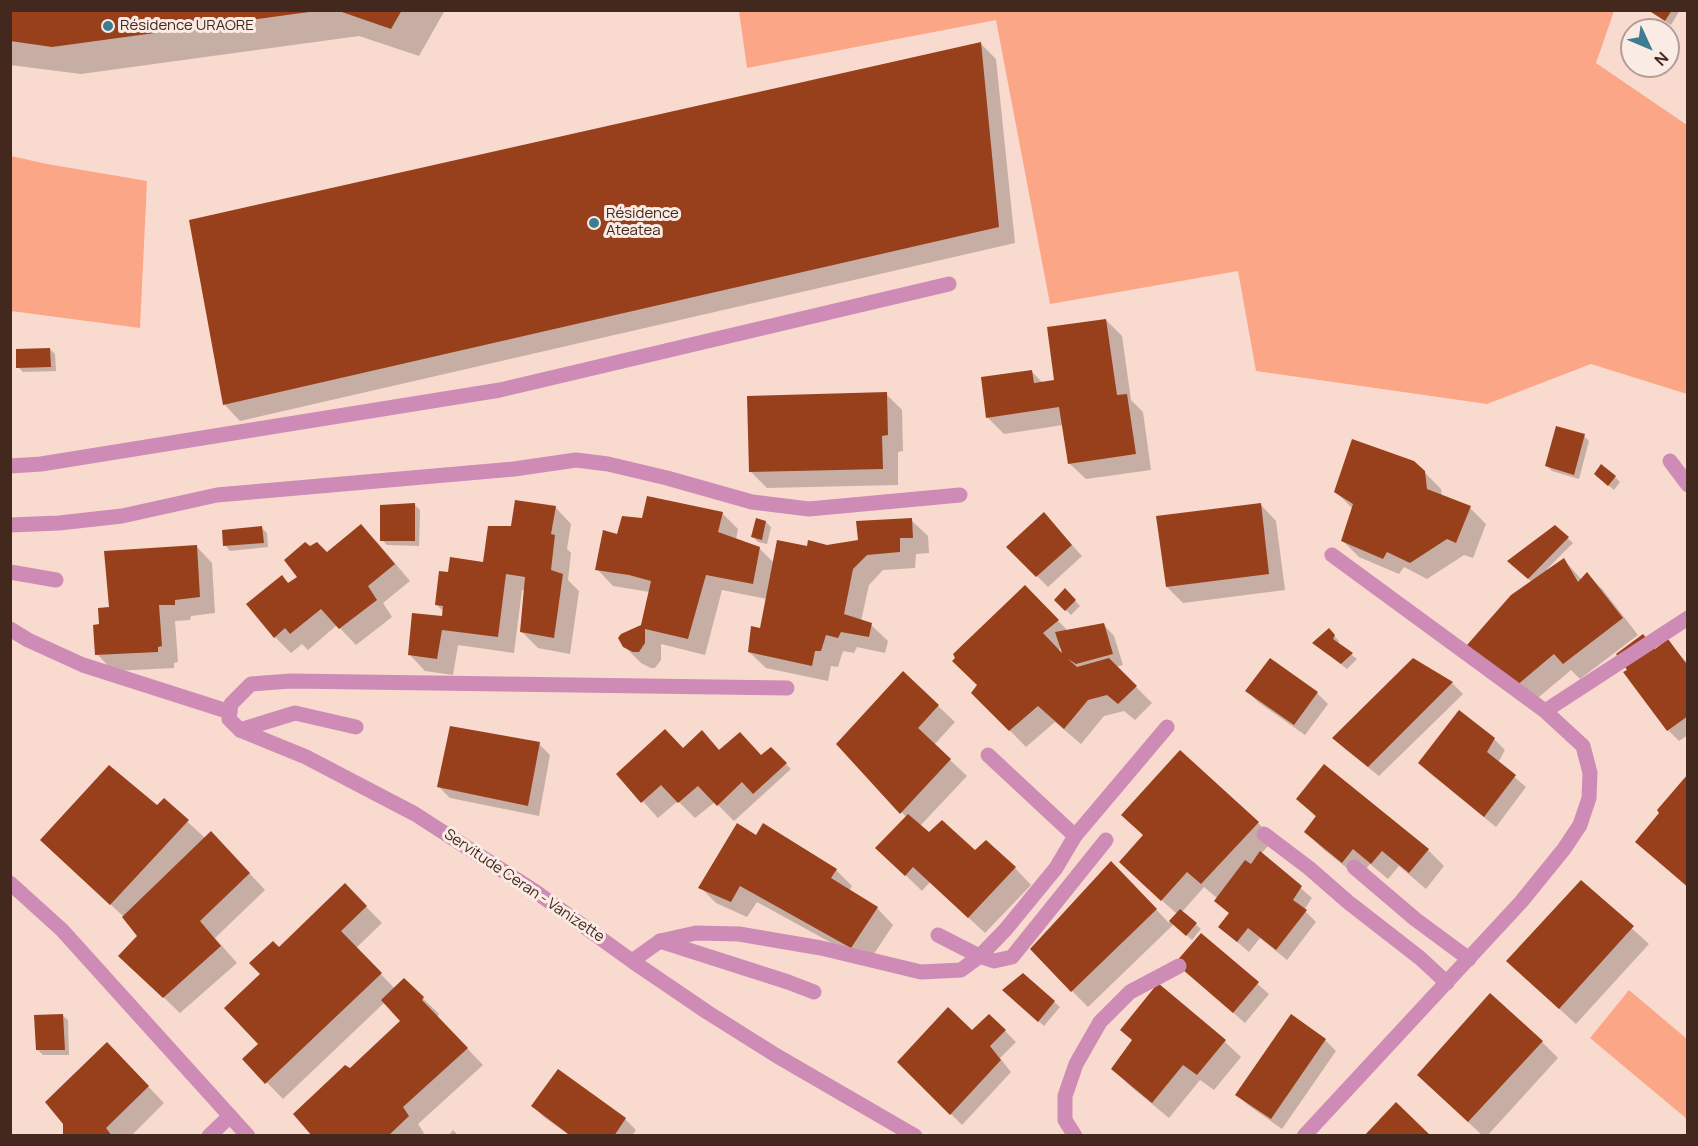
<!DOCTYPE html>
<html>
<head>
<meta charset="utf-8">
<style>
	body { margin:0 }
	#map { position:relative; width:1698px; height:1146px; overflow:hidden; background:#f8dacf; font-family:Manrope,sans-serif }
	canvas { display:block }
	.frame { position:absolute; inset:0; border:12px solid #43281d; pointer-events:none }
	.north { position:absolute; left:1620px; top:18px; width:60px; height:60px; box-sizing:border-box; background:#faebe5; border:2px solid #b19d95; border-radius:50%; rotate:134deg; font-size:16px; font-weight:700; line-height:24px; text-align:center; color:#43281d }
	.north::after { content:''; display:block; margin:auto; width:21px; height:27px; background:#3d7d91; clip-path:polygon(50% 0,100% 100%,50% 72%,0 100%) }
</style>
</head>
<body>
<div id="map">
<canvas width="1698" height="1146"></canvas>
<div class="frame"></div>
<div class="north">N</div>
</div>
<script>
const ctx = document.querySelector('canvas').getContext('2d');
ctx.lineJoin = 'round';
function paint(path, color) {
  ctx.fillStyle = color;
  ctx.fill(path, 'evenodd');
}
function toPath(rows) {
  const path = new Path2D();
  for (const r of rows) {
    path.moveTo(r[0], r[1]);
    for (let i = 2; i < r.length; i += 2) path.lineTo(r[i], r[i + 1]);
  }
  return path;
}
function trace(path, color, width, dash) {
  ctx.strokeStyle = color;
  ctx.lineWidth = width;
  ctx.lineCap = dash ? 'butt' : 'round';
  ctx.setLineDash(dash || []);
  ctx.stroke(path);
}
function label(font, color, halo, rows, align = 'center') {
  ctx.font = font + ' Manrope,sans-serif';
  ctx.lineWidth = 6;
  ctx.setLineDash([]);
  ctx.textBaseline = 'middle';
  ctx.strokeStyle = halo;
  ctx.fillStyle = color;
  for (const [text, x, y, turn = 0] of rows) {
    ctx.save();
    ctx.translate(x, y);
    ctx.rotate((+turn || 0) * Math.PI / 180);
    ctx.textAlign = isNaN(turn) ? turn : align;
    if (halo) ctx.strokeText(text, 0, 0);
    ctx.fillText(text, 0, 0);
    ctx.restore();
  }
}
paint(toPath([
	[739,11,1614,11,1596,63,1687,125,1687,394,1591,364,1487,404,1256,371,1238,271,1050,304,996,20,747,68],
	[11,156,47,164,147,181,140,328,11,311],
	[1629,990,1687,1039,1687,1119,1590,1038]
]), '#fba787');
paint(toPath([
	[10,10,445,10,419,56,359,36,81,74,10,65],
	[1648,10,1680,10,1671,25],
	[980,43,996,59,1015,243,240,421,224,404],
	[1106,320,1122,336,1131,400,1143,412,1151,470,1086,479,1069,463,1063,425,1004,434,988,418,1032,372,1043,383,1056,381],
	[50,349,55,354,56,371,23,372,18,367],
	[886,394,902,410,903,451,898,452,898,485,767,488,751,472],
	[1584,436,1589,441,1579,479,1552,471,1547,466],
	[1414,462,1441,489,1442,497,1470,508,1486,524,1473,558,1464,555,1427,579,1404,567,1399,574,1359,557,1343,541,1353,509,1336,492],
	[1615,477,1620,482,1614,490,1601,479],
	[1260,504,1276,521,1285,590,1183,603,1167,587],
	[415,505,420,510,419,546,387,545,382,540],
	[555,507,571,524,567,549,571,553,568,580,579,591,570,654,538,648,522,632,525,590,522,590,514,653,458,645,453,675,425,671,409,654,443,618,444,612,436,604,449,573,484,563,512,528],
	[722,513,738,529,736,540,759,548,774,563,808,548,859,541,911,520,928,536,929,553,916,554,915,568,883,570,869,585,861,621,871,625,888,641,885,653,857,647,854,653,843,651,838,667,831,666,828,681,766,668,749,652,761,630,767,599,722,590,705,655,661,644,661,660,655,668,651,668,641,663,624,646,643,626,650,592,613,586,597,569,618,535,643,519],
	[1044,514,1082,556,1048,587,1008,547],
	[766,522,771,527,767,544,758,542,753,537],
	[361,526,377,542,410,581,383,603,392,617,356,645,337,625,308,650,302,644,291,653,275,637,282,577,290,584],
	[1555,527,1573,543,1547,569,1548,570,1564,560,1582,580,1587,574,1603,590,1638,635,1580,679,1571,670,1533,702,1478,669,1532,582,1514,566],
	[262,528,267,533,268,547,230,551,225,545],
	[196,546,212,563,215,613,191,616,190,620,175,621,178,662,174,663,174,668,113,671,97,654,111,608],
	[1025,587,1068,631,1103,624,1114,636,1123,665,1116,667,1152,703,1135,720,1124,711,1104,716,1081,744,1055,722,1026,747,973,693,979,685],
	[1062,647,1066,659,1058,650],
	[1065,590,1080,606,1071,615,1056,600],
	[1329,630,1339,641,1338,644,1357,659,1347,669,1320,648],
	[1668,641,1688,664,1688,735,1679,741,1668,730,1654,647,1656,650],
	[903,673,955,722,934,745,967,776,920,826,929,834,1015,868,1031,885,985,933,930,882,922,891,894,864,907,818,838,744],
	[1452,683,1463,694,1379,776,1345,749,1334,738],
	[1247,691,1317,693,1328,704,1305,735,1258,702],
	[702,733,720,751,762,757,771,749,791,769,734,821,715,802,695,818,678,801,658,818,618,774,683,750],
	[1494,739,1505,750,1498,763,1526,787,1496,827,1431,774,1420,763],
	[539,744,550,755,539,816,450,798,439,787],
	[1688,777,1688,888,1637,842,1661,813],
	[1298,799,1428,850,1444,866,1426,889,1399,866,1388,879,1370,864,1359,878,1322,848,1306,832,1317,818],
	[164,800,206,839,227,849,265,890,215,938,237,963,180,1013,137,972,139,936,123,916,58,856,157,808],
	[1258,823,1274,839,1261,854,1312,898,1304,910,1316,922,1287,960,1260,938,1249,952,1231,937,1220,927,1230,914,1216,900,1217,898,1204,887,1182,912,1201,929,1192,940,1174,924,1088,1007,1072,991,1127,879,1169,923,1177,914,1137,878],
	[756,837,836,870,852,886,849,891,877,908,893,925,868,963,757,902,747,917,716,903,700,887],
	[1581,882,1649,944,1576,1024,1524,977],
	[345,885,382,923,356,948,395,989,404,980,439,1014,437,1017,483,1065,418,1124,424,1133,421,1136,314,1136,350,1070,402,1021,385,1002,283,1099,244,1059,260,1044,262,974,279,949],
	[1201,935,1269,994,1245,1023,1177,963],
	[1023,975,1060,1007,1044,1026,1009,995],
	[62,1015,68,1020,69,1055,43,1055,38,1050],
	[1005,1031,1016,1042,1000,1058,1011,1072,962,1125,899,1062,972,1032],
	[1325,1040,1336,1051,1282,1129,1248,1105,1237,1095],
	[1224,1041,1241,1057,1214,1090,1200,1080,1169,1118,1129,1085,1113,1069],
	[1542,1042,1558,1058,1487,1136,1483,1136,1435,1091],
	[123,1060,164,1103,131,1136,65,1136],
	[533,1106,625,1119,636,1130,632,1136,570,1136,544,1117],
	[453,1130,459,1136,448,1136]
]), '#0003');
paint(toPath([
	[10,10,309,10,309,12,52,47,10,41],
	[336,10,402,10,391,29],
	[1648,10,1672,10,1665,21],
	[981,42,999,227,223,405,189,220],
	[1106,319,1117,395,1127,394,1136,454,1068,464,1059,407,986,418,981,377,1032,370,1034,383,1054,380,1047,327],
	[50,348,51,367,16,368,16,349],
	[887,392,888,435,882,436,883,469,749,472,747,396],
	[1556,426,1585,434,1574,475,1545,466],
	[1352,439,1414,461,1425,471,1427,489,1471,506,1456,543,1447,539,1410,563,1387,552,1383,559,1341,541,1353,504,1334,492],
	[1601,464,1616,476,1608,486,1594,474],
	[647,496,723,512,718,532,760,547,753,584,706,575,688,639,645,629,645,643,639,652,633,652,623,647,618,638,621,634,641,625,651,581,629,575,595,570,603,530,617,534,622,516,642,518],
	[515,500,556,506,551,534,555,535,551,570,563,574,554,638,520,632,525,577,506,574,498,637,442,630,437,659,408,655,412,613,442,616,443,606,435,605,439,571,448,572,450,557,483,562,488,526,511,526],
	[415,503,415,541,380,541,380,505],
	[1261,503,1269,574,1166,587,1156,516],
	[1044,512,1072,545,1036,577,1006,547],
	[756,518,766,521,762,540,751,537],
	[912,518,913,538,900,538,900,552,867,555,853,569,844,614,872,623,869,637,841,632,838,638,826,635,821,651,815,651,812,666,748,652,751,626,760,628,777,540,807,546,808,540,827,545,858,540,856,521],
	[361,524,395,564,368,586,377,600,339,629,321,609,290,634,285,628,274,638,246,604,282,575,288,583,297,577,284,560,305,542,310,546,317,542,327,552],
	[1555,525,1569,537,1528,579,1507,561],
	[262,526,264,543,223,546,222,530],
	[197,545,200,597,175,600,175,605,159,605,162,646,158,647,158,652,95,655,93,625,99,624,98,608,109,607,104,551],
	[1564,558,1578,582,1587,572,1623,618,1563,664,1554,654,1516,686,1460,653,1511,595],
	[1025,585,1059,620,1043,633,1062,653,1055,632,1104,623,1113,654,1076,664,1068,659,1077,667,1109,658,1137,686,1118,704,1107,695,1088,700,1064,729,1038,706,1009,731,971,693,977,685,952,661,955,658,953,654],
	[1065,588,1076,600,1065,611,1054,600],
	[1329,628,1335,635,1333,639,1353,653,1341,664,1312,643],
	[1643,634,1655,649,1668,639,1688,666,1688,716,1667,731,1623,672,1627,670,1616,654],
	[1270,658,1318,692,1294,725,1245,691],
	[1413,658,1453,682,1368,767,1332,738],
	[903,671,939,705,918,728,951,759,900,814,836,744],
	[1459,710,1495,738,1487,752,1516,775,1484,817,1418,763],
	[450,726,540,742,528,806,437,787],
	[665,729,683,748,702,730,719,750,740,732,761,755,771,747,787,763,753,794,742,782,717,806,698,786,678,803,661,785,641,803,616,774],
	[1180,750,1259,822,1201,884,1187,872,1161,901,1119,862,1143,835,1121,815],
	[1324,764,1429,849,1409,873,1382,851,1371,864,1353,849,1342,863,1304,832,1316,816,1296,799],
	[109,765,157,805,164,798,189,820,110,905,40,840],
	[1688,774,1688,887,1635,842,1659,813,1657,810],
	[908,814,929,832,942,820,975,850,986,840,1016,867,968,918,913,867,905,876,875,848],
	[737,823,756,835,763,823,837,869,831,878,878,907,851,948,740,886,731,902,698,888],
	[211,831,250,873,200,921,221,946,163,998,118,956,137,936,122,917],
	[1260,851,1302,886,1293,900,1307,910,1276,950,1248,928,1237,942,1218,927,1229,913,1214,901,1245,860,1251,864],
	[1111,861,1157,909,1071,992,1030,949],
	[1581,880,1634,926,1559,1009,1506,961],
	[345,883,367,906,341,931,382,973,265,1084,242,1059,258,1044,224,1008,260,974,249,963,273,941,279,947],
	[1180,909,1197,923,1186,936,1169,921],
	[1201,933,1259,982,1233,1013,1175,963],
	[1023,973,1055,1001,1038,1022,1002,990],
	[404,978,424,997,422,1000,468,1048,403,1107,409,1116,388,1136,312,1136,293,1114,345,1065,350,1068,400,1021,381,1000],
	[1158,983,1226,1040,1197,1075,1183,1065,1152,1103,1111,1069,1132,1040,1120,1030],
	[1490,993,1543,1041,1468,1122,1417,1075],
	[948,1007,972,1030,989,1014,1006,1030,990,1046,1001,1060,950,1115,897,1062],
	[63,1014,65,1050,36,1050,34,1015],
	[1291,1014,1326,1039,1271,1119,1235,1095],
	[107,1042,149,1086,106,1128,112,1136,63,1136,63,1124,45,1102],
	[558,1069,626,1118,614,1136,571,1136,531,1106],
	[1396,1102,1431,1136,1364,1136]
]), '#98401b');
trace(toPath([
	[10,572,56,580],
	[240,730,295,713,356,727],
	[988,755,1075,836],
	[1354,867,1415,919,1469,959],
	[938,935,979,956,994,961,1012,957,1106,840],
	[660,941,788,982,814,992],
	[209,1136,230,1116],
	[1075,1136,1065,1120,1065,1096,1076,1064,1100,1022,1130,992,1179,966]
]), '#ce8bb6', 15);
trace(toPath([
	[1670,461,1688,485],
	[10,466,41,464,500,390,949,284],
	[10,525,59,523,122,516,217,495,514,469,576,460,608,464,667,478,752,502,809,509,960,495],
	[10,629,28,640,83,665,230,712],
	[787,688,290,681,251,684,231,704,229,719,240,730,306,757,415,814,536,892,632,961,707,1012,777,1056,915,1136],
	[1545,711,1688,618],
	[1264,834,1309,868,1348,902,1420,958,1447,983],
	[10,883,62,930,248,1136],
	[632,961,660,941,696,933,739,934,821,948,921,972,961,970,980,956,1006,929,1056,868,1075,836,1167,727],
	[1304,1136,1521,902,1564,849,1580,825,1589,798,1590,773,1583,746,1545,711,1332,555]
]), '#ce8bb6', 15);
for (const [x, y, r, color] of [
	[108,26,6,"#3d7d91"],
	[594,223,6,"#3d7d91"]
]) {
  const dot = new Path2D();
  dot.arc(x, y, r, 0, 2 * Math.PI);
  ctx.fillStyle = color;
  ctx.fill(dot);
  trace(dot, '#faebe5', 2);
}
label('15px', '#43281d', '#faebe5', [
	["Résidence URAORE",120,26],
	["Résidence",606,214],
	["Ateatea",606,231]
], 'left');
label('15px', '#43281d', '#faebe5', [
	["Servitude Ceran - Vanizette",524,886,34]
]);
</script>
</body>
</html>
